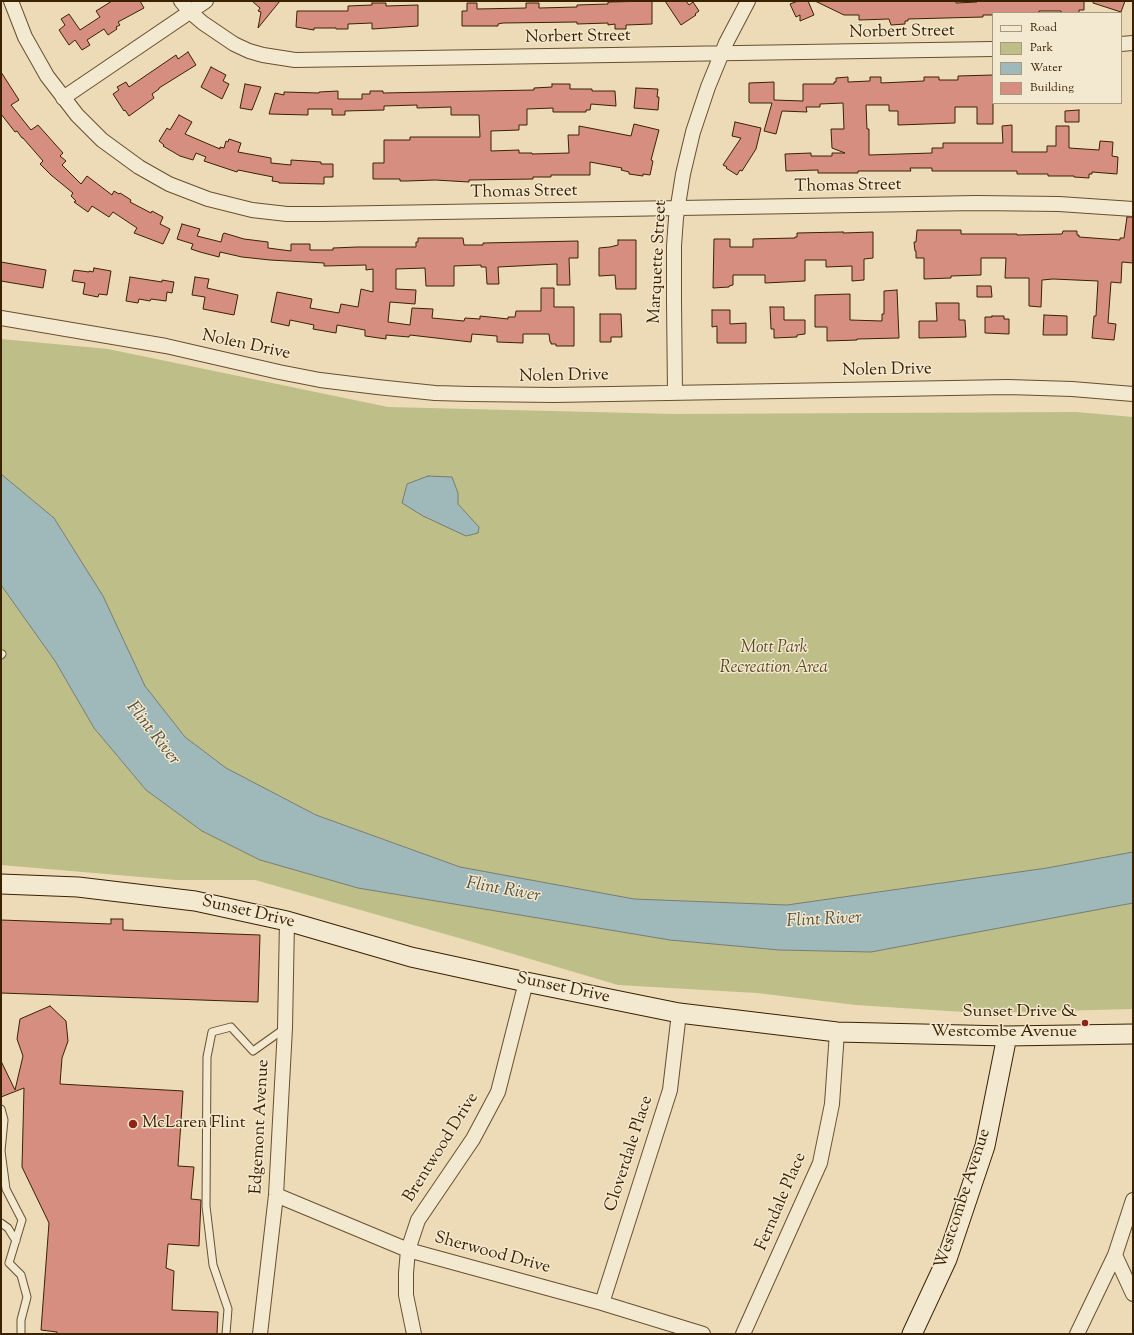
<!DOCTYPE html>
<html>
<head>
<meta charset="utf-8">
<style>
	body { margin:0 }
	#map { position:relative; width:1134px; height:1335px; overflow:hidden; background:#ecdbb6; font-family:"Sorts Mill Goudy",serif }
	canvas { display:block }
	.frame { position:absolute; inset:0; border:2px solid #3a2201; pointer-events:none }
	.legend { position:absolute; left:992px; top:12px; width:130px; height:92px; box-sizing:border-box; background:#f3e8d0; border:1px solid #a9997d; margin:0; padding:5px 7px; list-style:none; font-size:12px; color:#3a2201 }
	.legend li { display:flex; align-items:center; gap:8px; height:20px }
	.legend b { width:20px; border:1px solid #a9997d }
</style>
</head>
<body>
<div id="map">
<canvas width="1134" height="1335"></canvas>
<div class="frame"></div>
<ul class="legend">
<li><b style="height:5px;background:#f3e8d0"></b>Road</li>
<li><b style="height:11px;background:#bebe89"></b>Park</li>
<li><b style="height:11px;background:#9fb8ba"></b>Water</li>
<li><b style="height:11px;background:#d68e80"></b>Building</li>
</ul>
</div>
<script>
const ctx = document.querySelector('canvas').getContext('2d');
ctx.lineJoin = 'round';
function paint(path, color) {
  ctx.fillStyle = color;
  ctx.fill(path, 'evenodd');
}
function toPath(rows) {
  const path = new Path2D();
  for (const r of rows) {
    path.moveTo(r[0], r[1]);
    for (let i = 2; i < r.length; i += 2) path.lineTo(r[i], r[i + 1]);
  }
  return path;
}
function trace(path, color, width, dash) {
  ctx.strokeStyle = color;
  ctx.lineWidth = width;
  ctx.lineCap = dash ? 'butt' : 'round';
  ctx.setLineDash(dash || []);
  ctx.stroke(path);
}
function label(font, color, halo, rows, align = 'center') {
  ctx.font = font + ' "Sorts Mill Goudy",serif';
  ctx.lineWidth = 3;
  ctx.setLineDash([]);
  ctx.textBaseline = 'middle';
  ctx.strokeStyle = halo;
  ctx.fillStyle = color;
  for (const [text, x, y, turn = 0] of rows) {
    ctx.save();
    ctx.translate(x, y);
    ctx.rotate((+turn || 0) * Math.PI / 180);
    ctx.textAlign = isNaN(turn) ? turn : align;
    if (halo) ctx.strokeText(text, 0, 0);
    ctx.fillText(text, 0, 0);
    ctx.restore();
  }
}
paint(toPath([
	[1,339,108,349,388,407,674,414,1076,412,1133,417,1133,852,1047,868,787,905,634,899,460,867,316,815,226,768,185,737,145,686,103,596,54,518,1,474],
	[1,585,55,661,94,728,146,790,202,831,260,860,358,888,670,940,779,950,871,952,1133,903,1133,1009,979,1013,856,1005,757,993,618,985,466,940,255,880,176,880,1,865]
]), '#bebe89');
const water = toPath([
	[1,474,54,518,103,596,145,686,185,737,226,768,316,815,460,867,634,899,787,905,1047,868,1133,852,1133,903,871,952,779,950,670,940,358,888,260,860,202,831,146,790,94,728,55,661,1,585,1,474],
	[428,476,452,477,458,493,458,504,479,527,478,533,466,536,423,516,402,503,407,484,428,476]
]);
paint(water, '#9fb8ba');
trace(water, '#777c70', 1);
const building = toPath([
	[112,1,140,1,144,8,118,22,120,25,116,27,117,29,108,35,104,29,87,40,90,45,82,50,75,40,69,45,59,30,65,25,61,19,69,14,80,30,100,17,96,11,112,1],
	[252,1,280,1,258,28,261,12,258,11,260,8,252,1],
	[652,1,652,24,626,25,626,29,615,29,615,24,608,25,608,23,577,24,577,22,503,23,498,24,498,26,462,26,462,11,467,11,467,3,477,3,477,9,526,8,526,3,539,3,539,8,577,7,577,5,608,4,608,2,652,1],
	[665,1,686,1,689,5,693,2,699,11,695,14,696,15,681,25,665,1],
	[798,1,808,1,814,15,800,21,800,15,796,17,790,4,798,1],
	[815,1,956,1,956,3,977,2,977,1,1084,1,1084,10,1079,10,1079,13,1061,13,1061,11,1039,11,1039,13,993,13,993,15,983,15,983,17,908,19,908,21,905,21,905,24,891,25,889,19,859,20,859,15,844,15,815,1],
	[1093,1,1125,1,1121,12,1093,3,1093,1],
	[372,3,386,3,386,6,418,5,418,26,372,29,372,23,348,24,348,29,336,29,336,28,314,28,314,30,296,27,297,11,348,11,348,6,372,5,372,3],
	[188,52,196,65,159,88,159,89,152,94,154,98,129,116,125,110,124,111,113,94,119,90,117,87,126,82,129,87,176,55,178,59,188,52],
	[211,67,226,75,223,81,229,84,222,99,201,87,211,67],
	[1,72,19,100,11,105,31,130,38,125,63,153,60,156,66,161,62,165,81,184,87,176,112,195,114,191,119,194,120,193,131,200,130,202,151,213,152,211,163,217,160,224,170,229,163,244,134,233,137,228,113,212,109,217,92,206,88,212,74,202,76,201,71,196,73,193,51,175,40,164,43,161,23,138,22,138,17,131,15,132,1,114,1,72],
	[993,75,993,124,977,124,977,107,955,107,955,123,898,125,898,111,889,111,889,105,866,105,867,129,869,129,869,155,932,153,932,148,943,148,943,143,1003,143,1002,126,1012,125,1012,152,1047,152,1047,146,1056,146,1056,126,1069,126,1069,148,1099,150,1100,141,1113,142,1112,156,1118,157,1117,174,1092,172,1092,174,1089,174,1089,178,1074,177,1074,176,1048,176,1048,174,1017,174,1017,171,932,171,932,168,910,168,911,171,858,171,858,173,818,173,818,170,786,171,785,154,811,153,811,156,832,156,832,153,845,153,832,148,831,129,844,129,843,103,820,104,820,107,806,107,807,112,782,111,776,134,764,131,772,103,750,103,749,102,749,83,774,82,774,100,803,101,803,84,834,84,834,82,836,82,836,78,848,77,848,82,870,81,870,77,881,77,881,83,924,81,924,77,939,77,939,80,958,80,958,76,993,75],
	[245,84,261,87,252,110,240,108,245,84],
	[552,84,570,84,570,89,592,89,592,91,615,91,616,106,591,104,590,110,586,110,586,112,553,112,553,108,527,109,527,125,519,125,519,130,491,131,491,151,519,150,519,153,532,153,532,154,569,153,568,135,579,135,579,126,631,136,634,124,659,130,651,160,653,161,650,175,643,174,643,176,629,174,629,172,621,170,622,168,590,162,590,175,551,175,551,177,533,177,533,179,469,180,469,182,435,180,407,181,400,181,400,179,373,179,373,163,384,163,384,140,410,140,410,137,480,137,479,115,451,115,451,107,417,108,417,105,384,106,384,110,345,111,345,115,332,115,332,109,308,109,308,115,269,114,275,93,284,95,284,92,319,93,319,92,338,91,338,99,362,99,362,94,370,94,370,91,383,91,383,93,534,90,534,88,552,87,552,84],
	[636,88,658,89,657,97,659,97,658,110,634,108,636,88],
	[1079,110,1079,122,1065,122,1065,111,1079,110],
	[179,115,192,122,185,134,220,149,220,147,224,148,226,141,228,142,229,139,241,143,238,152,271,158,271,163,291,165,291,160,321,162,321,164,333,164,333,177,324,177,324,184,279,183,279,182,272,181,273,177,238,170,237,172,204,161,206,157,196,153,193,160,180,156,163,146,164,145,159,141,167,128,170,130,179,115],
	[735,122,761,128,756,149,742,171,740,170,737,175,726,168,727,167,723,165,741,138,732,136,735,122],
	[1127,217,1133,217,1133,263,1122,262,1121,283,1111,282,1108,323,1116,324,1114,340,1092,338,1094,316,1096,316,1098,281,1053,279,1042,280,1041,307,1029,306,1029,278,1005,278,1006,258,981,258,981,275,951,276,951,278,924,279,924,258,916,258,916,251,915,251,914,242,916,242,917,230,961,230,961,234,1017,234,1017,235,1062,234,1063,231,1077,231,1077,235,1079,235,1079,237,1120,240,1120,238,1124,238,1127,217],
	[182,224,200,229,197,236,221,242,223,234,224,233,244,239,268,242,268,248,291,251,291,244,310,244,310,250,333,250,333,248,357,247,416,247,416,242,418,242,418,238,463,238,464,245,483,245,483,243,578,241,578,258,569,258,570,285,557,285,557,264,498,267,499,284,487,284,486,267,481,267,481,265,454,266,454,286,426,286,425,268,396,269,396,289,416,290,415,304,390,302,388,322,410,325,412,308,433,309,432,318,464,321,465,318,480,319,480,316,508,319,508,317,515,317,516,311,541,311,541,288,554,288,554,307,574,307,574,346,556,346,556,344,551,344,551,342,550,342,549,334,523,334,523,343,497,342,497,336,472,334,471,342,410,335,409,337,386,335,386,339,365,336,365,330,337,325,336,333,313,329,314,325,290,320,289,326,271,322,277,292,312,299,310,308,339,313,341,304,358,307,361,289,373,292,373,269,366,270,366,265,324,266,324,263,270,260,242,257,220,252,219,257,200,252,191,249,193,244,177,239,182,224],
	[843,232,843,233,873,232,873,258,864,259,864,280,852,281,852,266,826,267,826,260,805,260,805,281,765,283,765,275,733,275,733,285,729,286,729,287,713,288,714,239,730,239,730,247,753,247,753,239,795,238,795,237,797,237,797,233,843,232],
	[618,240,636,240,636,289,616,289,615,275,599,276,599,248,610,247,618,245,618,240],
	[1,262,46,270,43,288,1,281,1,262],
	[94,268,111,271,107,295,99,294,98,297,83,294,85,283,72,281,74,270,89,272,89,271,93,272,94,268],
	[130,277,162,282,162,280,174,282,172,293,167,292,166,301,151,299,150,301,139,299,138,303,126,301,130,277],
	[195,277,209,279,207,288,238,295,234,315,203,309,205,297,192,295,195,277],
	[977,286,991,286,992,297,977,297,977,286],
	[897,290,899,338,857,339,857,340,827,341,827,327,815,327,815,295,850,294,850,320,882,321,882,314,884,314,884,291,897,290],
	[936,303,959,303,959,320,965,320,966,337,919,338,919,321,937,321,936,303],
	[770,307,784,307,784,320,805,320,805,334,797,335,797,337,774,338,774,329,771,329,770,307],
	[712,310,730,310,730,324,746,323,746,343,717,343,717,326,712,327,712,310],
	[600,314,621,314,622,337,611,337,611,342,600,342,600,314],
	[1044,315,1067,316,1067,335,1043,335,1044,315],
	[992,316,1004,316,1004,319,1009,319,1009,334,985,333,985,317,992,317,992,316],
	[111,919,123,919,123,930,260,935,258,1002,1,993,1,920,111,924,111,919],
	[50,1006,66,1021,68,1041,62,1058,60,1084,183,1091,178,1166,194,1167,191,1199,201,1200,199,1246,168,1244,166,1268,174,1271,172,1310,218,1312,217,1334,57,1334,57,1332,41,1330,49,1223,22,1167,24,1088,1,1097,1,1061,15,1090,23,1056,17,1039,20,1019,50,1006]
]);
paint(building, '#d68e80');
trace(building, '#3a2201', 1);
const lane = toPath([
	[1,655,2,654],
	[1,1109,4,1120,1,1151],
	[1,1151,6,1189,22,1220,9,1263],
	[1,1223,8,1228,16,1241],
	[9,1263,21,1275,27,1297,21,1320,21,1334],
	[226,1334,228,1309,213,1265,206,1206,207,1057,212,1032,231,1027,253,1051,284,1029]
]);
const street = toPath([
	[11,1,25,37,47,76,77,115,102,140,139,167,169,184,208,199,252,210,287,214,321,214,977,203,1059,204,1133,209],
	[181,1,190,12,203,23,234,44,249,51,263,55,295,60,993,49],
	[1121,44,1133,43],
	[63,98,206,1],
	[1,318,166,346,279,372,320,380,377,387,435,393,470,394,554,395,1008,387,1072,389,1133,394],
	[675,393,674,301,674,246,676,218,683,174,693,132,708,87,726,43,748,1],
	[276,1195,408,1250,602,1303,703,1334],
	[1115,1255,1133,1294],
	[602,1303,670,1090,679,1013],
	[260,1334,276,1195,285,1028,287,921],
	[414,1334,406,1295,406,1273,408,1250,418,1220,473,1139,498,1092,526,982],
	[743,1334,820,1163,832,1104,837,1032],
	[1077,1334,1115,1255,1133,1200]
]);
const secondary = toPath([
	[1,884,78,887,195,901,287,921,411,957,526,982,679,1013,837,1032,1007,1036,1133,1034],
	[912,1334,947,1259,985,1146,1007,1036]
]);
trace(lane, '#66502e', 9);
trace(street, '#66502e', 16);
trace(secondary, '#3a2201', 21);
trace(lane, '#f3e8d0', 7);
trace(street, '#f3e8d0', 14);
trace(secondary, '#f3e8d0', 19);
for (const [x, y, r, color] of [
	[1085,1023,4,"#8f2418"],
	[133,1124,5,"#8f2418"]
]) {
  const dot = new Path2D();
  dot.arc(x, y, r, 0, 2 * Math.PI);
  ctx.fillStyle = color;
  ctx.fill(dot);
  trace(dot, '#f3e8d0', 1.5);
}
label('17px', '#3a2201', '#f3e8d0', [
	["Norbert Street",902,33,-1],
	["Norbert Street",578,38,-1],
	["Thomas Street",848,187,-1],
	["Thomas Street",524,193,-1],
	["Marquette Street",659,262,-87],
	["Nolen Drive",246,346,12],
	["Nolen Drive",887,371,-1],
	["Nolen Drive",564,377,-1],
	["Sunset Drive",248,913,13],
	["Sunset Drive",563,989,12],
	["Edgemont Avenue",261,1127,-87],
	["Brentwood Drive",442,1148,-58],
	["Cloverdale Place",630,1154,-72],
	["Westcombe Avenue",964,1199,-72],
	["Ferndale Place",782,1202,-67],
	["Sherwood Drive",492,1254,15]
]);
label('italic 17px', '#5b4923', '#f3e8d0', [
	["Mott Park",774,649],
	["Recreation Area",774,669]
]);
label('17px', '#3a2201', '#f3e8d0', [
	["Sunset Drive &",1077,1013],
	["Westcombe Avenue",1077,1033],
	["McLaren Flint",142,1124,"left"]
], 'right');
label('italic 18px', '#584f38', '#f3e8d0', [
	["Flint River",152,734,52],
	["Flint River",503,891,10],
	["Flint River",824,921,-3]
]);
</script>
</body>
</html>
